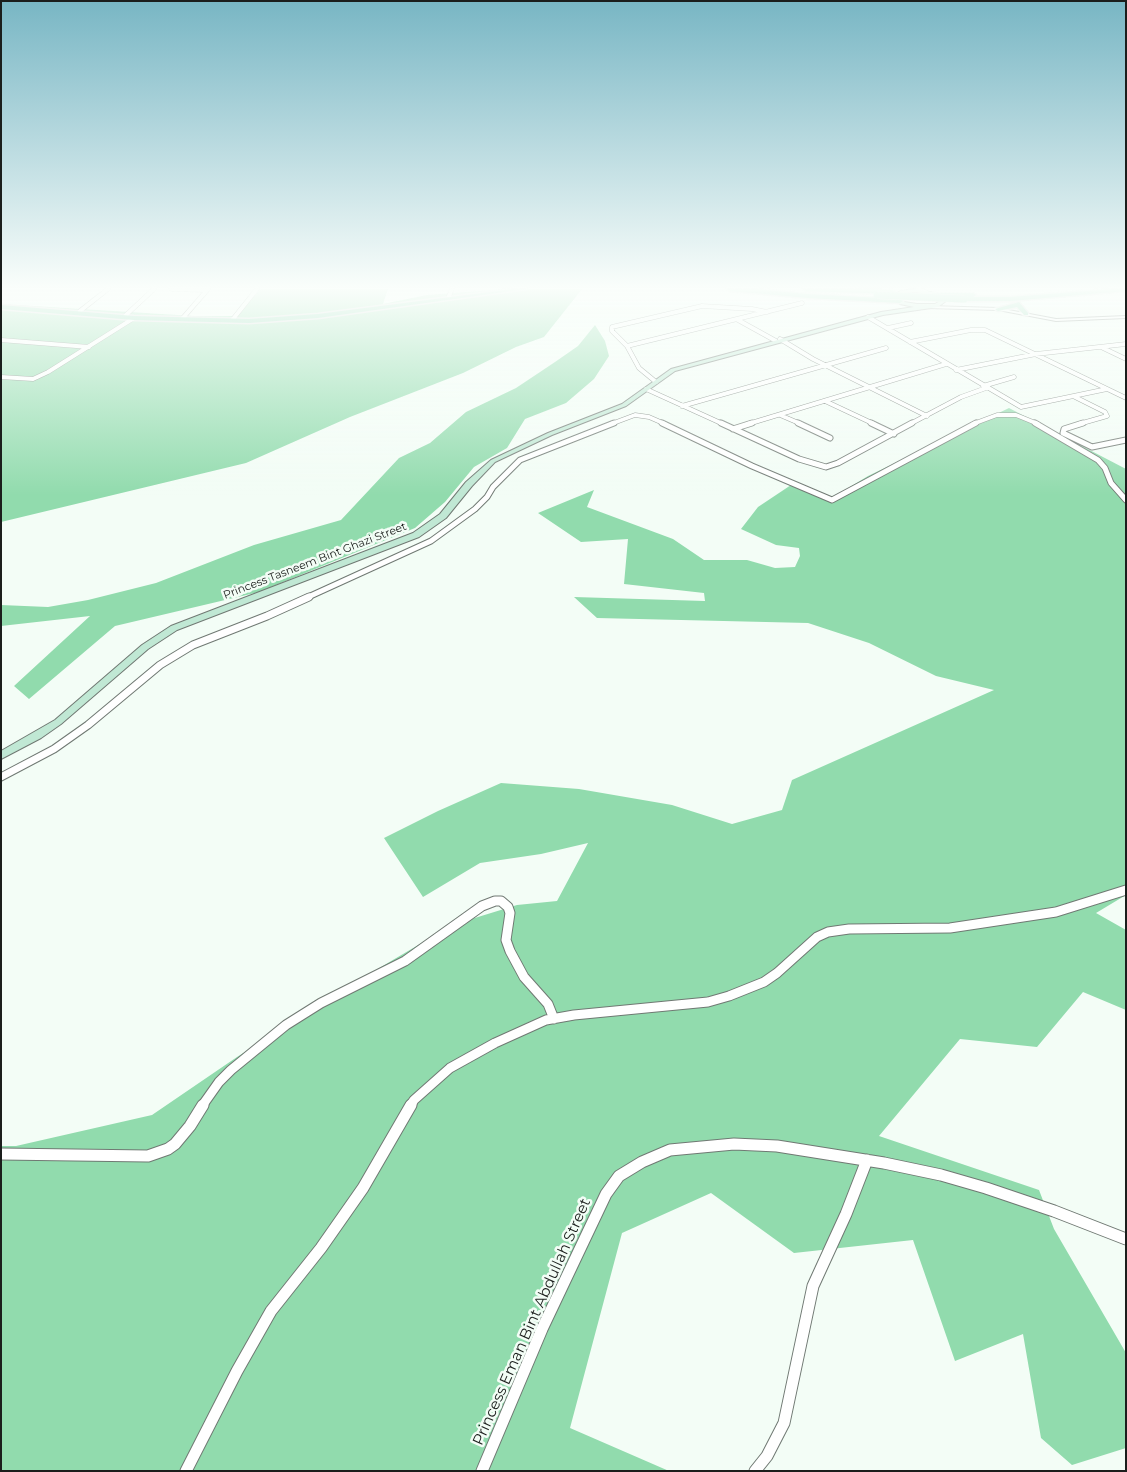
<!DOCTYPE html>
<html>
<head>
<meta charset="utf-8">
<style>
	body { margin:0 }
	#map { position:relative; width:1127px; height:1472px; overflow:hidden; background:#f3fdf6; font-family:Montserrat,sans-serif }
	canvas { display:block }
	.frame { position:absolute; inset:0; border:2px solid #1b1e1c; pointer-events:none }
</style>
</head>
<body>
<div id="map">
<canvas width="1127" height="1472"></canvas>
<div class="frame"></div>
</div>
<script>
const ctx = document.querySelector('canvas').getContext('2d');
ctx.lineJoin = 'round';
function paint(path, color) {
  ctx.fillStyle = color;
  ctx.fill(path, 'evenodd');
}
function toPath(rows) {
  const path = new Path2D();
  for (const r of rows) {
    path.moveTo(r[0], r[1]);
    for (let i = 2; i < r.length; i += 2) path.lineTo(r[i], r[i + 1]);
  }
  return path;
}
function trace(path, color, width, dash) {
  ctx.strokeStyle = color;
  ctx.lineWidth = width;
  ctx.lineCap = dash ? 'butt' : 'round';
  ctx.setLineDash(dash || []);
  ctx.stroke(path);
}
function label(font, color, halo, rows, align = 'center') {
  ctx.font = font + ' Montserrat,sans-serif';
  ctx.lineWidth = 5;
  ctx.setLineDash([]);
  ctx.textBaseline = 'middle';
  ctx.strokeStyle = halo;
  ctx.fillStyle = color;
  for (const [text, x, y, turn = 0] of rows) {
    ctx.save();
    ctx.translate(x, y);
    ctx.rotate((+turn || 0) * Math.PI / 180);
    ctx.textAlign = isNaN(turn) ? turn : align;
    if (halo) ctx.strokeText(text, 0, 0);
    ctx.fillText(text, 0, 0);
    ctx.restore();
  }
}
paint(toPath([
	[261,289,388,289,383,304,427,295,505,289,582,289,544,337,516,347,463,373,350,417,246,463,1,522,1,304,194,316,236,316],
	[595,325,605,341,609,356,594,379,566,403,525,419,507,448,474,467,445,502,415,528,259,592,115,626,29,699,14,686,90,616,1,626,1,605,48,607,88,600,156,583,254,545,341,520,399,458,430,443,466,412,516,388,555,362,578,346],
	[1009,408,1126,469,1126,895,1096,913,1126,930,1126,1010,1083,992,1037,1047,960,1039,879,1136,1039,1190,1054,1229,1126,1353,1126,1448,1072,1465,1041,1438,1023,1334,955,1361,913,1240,794,1253,711,1193,622,1233,570,1428,669,1471,1,1471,1,1146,16,1146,152,1115,237,1057,354,983,452,925,517,905,557,901,588,843,541,854,480,863,423,897,384,838,438,811,501,783,579,789,672,805,732,824,782,810,792,780,994,690,936,676,869,643,808,623,597,618,574,597,705,601,704,593,624,584,628,539,581,542,538,513,594,490,587,507,673,539,704,560,747,560,775,568,795,567,800,556,799,548,776,545,741,529,758,507,794,483,827,501,868,476]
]), '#91dbad');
const minorFar4 = toPath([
	[171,289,207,290],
	[918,289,926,292],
	[449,296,452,289],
	[80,311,108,289],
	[126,315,154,289],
	[868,317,1021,407,1107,389],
	[182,319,208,289],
	[233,319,257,289],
	[738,320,776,341],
	[888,328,911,323],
	[780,339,813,359,927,416],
	[1,340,89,347],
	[910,342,971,330,985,330,1126,398],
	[627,346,802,303],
	[1103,348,1126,359],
	[956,370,1036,354,1126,344],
	[1,377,33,379,48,372,134,318],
	[656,382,639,368,627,346,612,331,612,327,702,306,752,309,767,312],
	[983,386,1014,377],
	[646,389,723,424],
	[1075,397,1105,412,1107,416,1079,424],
	[825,401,874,424],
	[682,406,886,348],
	[780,415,801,424],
	[611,424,635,415,649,417,665,424],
	[748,424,946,364],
	[910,424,961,397,986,388],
	[973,424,997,415,1016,415,1038,424]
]);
const minorFar3 = toPath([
	[662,423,752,466,832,500,976,423],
	[721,423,799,459,826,467,838,463,912,423],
	[798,423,830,438],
	[871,423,894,434],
	[1035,423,1098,460,1105,468,1111,483,1126,500],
	[1083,423,1064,429,1063,433,1092,447,1126,440],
	[733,429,752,423],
	[306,598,431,541,475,509,487,497,493,487,520,460,614,423]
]);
const minorFar2 = toPath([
	[1,777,54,749,88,725,160,665,193,645,267,616,309,597]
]);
const minorFar1 = toPath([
	[202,1106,219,1082,231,1070,286,1025,321,1003,405,961,482,906,495,901,501,901,508,907,510,913,506,940,510,951,524,977,548,1004,554,1019],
	[410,1106,414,1100,450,1068,495,1043,546,1020,574,1015,708,1002,729,996,764,982,777,973,817,937,828,932,849,929,950,928,1056,912,1126,890]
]);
const minor = toPath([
	[1,1154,148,1156,168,1149,175,1144,190,1126,203,1105],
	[186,1471,237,1371,271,1311,321,1248,363,1188,411,1105],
	[482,1471,542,1329,606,1194,619,1176,642,1162,670,1150,734,1144,777,1146,884,1163,941,1175,986,1188,1054,1211,1126,1239],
	[755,1471,767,1456,784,1423,813,1286,846,1214,867,1160]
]);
const tertiary = toPath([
	[929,306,998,308,1056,319,1126,316,1126,318,1056,321,998,310,927,308,927,306,929,306]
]);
const secondary = toPath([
	[915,289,936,293,946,301,938,307,883,315,675,371,626,406,552,435,495,462,472,486,446,518,419,537,177,630,148,649,61,724,41,738,1,759,1,751,55,720,142,645,171,626,413,533,440,514,466,482,491,460,548,433,622,404,671,369,881,312,914,307,900,304,892,297,900,291,915,289],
	[915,292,932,295,940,301,935,304,917,304,904,302,898,297,904,293,915,292]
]);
const primary = toPath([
	[513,289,526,289,318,318,249,323,134,320,1,309,1,305,134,316,249,319,318,314,513,289],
	[727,289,756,289,808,294,900,299,903,301,900,303,808,298,730,291,727,289],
	[803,289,842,289,892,290,895,292,892,294,806,291,803,289],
	[1111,289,1126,289,1126,291,1010,301,964,301,961,299,964,297,1010,297,1111,289],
	[932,293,973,293,976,295,973,297,934,296,932,295,932,293],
	[1019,302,1028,313,1028,315,1024,315,1017,307,998,311,995,309,1019,302]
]);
trace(minorFar4, '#707973', 5);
trace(minorFar3, '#707973', 7);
trace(minorFar2, '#707973', 9);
trace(minorFar1, '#707973', 11);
trace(minor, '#707973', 13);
trace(tertiary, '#707973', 2);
trace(secondary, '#707973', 2);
trace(primary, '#dbdbdb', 3);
trace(minorFar4, '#fff', 4);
trace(minorFar3, '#fff', 5);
trace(minorFar2, '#fff', 7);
trace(minorFar1, '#fff', 9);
trace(minor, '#fff', 11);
paint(tertiary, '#fff');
paint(secondary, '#c0e8d4');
paint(primary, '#80d1a9');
const primaryBridge = toPath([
	[877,295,964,299]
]);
trace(primaryBridge, '#dbdbdb', 8, []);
trace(primaryBridge, '#80d1a9', 7);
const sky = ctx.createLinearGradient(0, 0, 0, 495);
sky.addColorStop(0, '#78b6c4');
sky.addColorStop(0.58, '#fafefb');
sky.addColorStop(1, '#fafefb00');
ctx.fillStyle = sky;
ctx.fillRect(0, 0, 1127, 495);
label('11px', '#1b1e1c', '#f3fdf6', [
	["Princess Tasneem Bint Ghazi Street",315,561,-21]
]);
label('15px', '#1b1e1c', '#f3fdf6', [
	["Princess Eman Bint Abdullah Street",532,1322,-66]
]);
</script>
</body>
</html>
